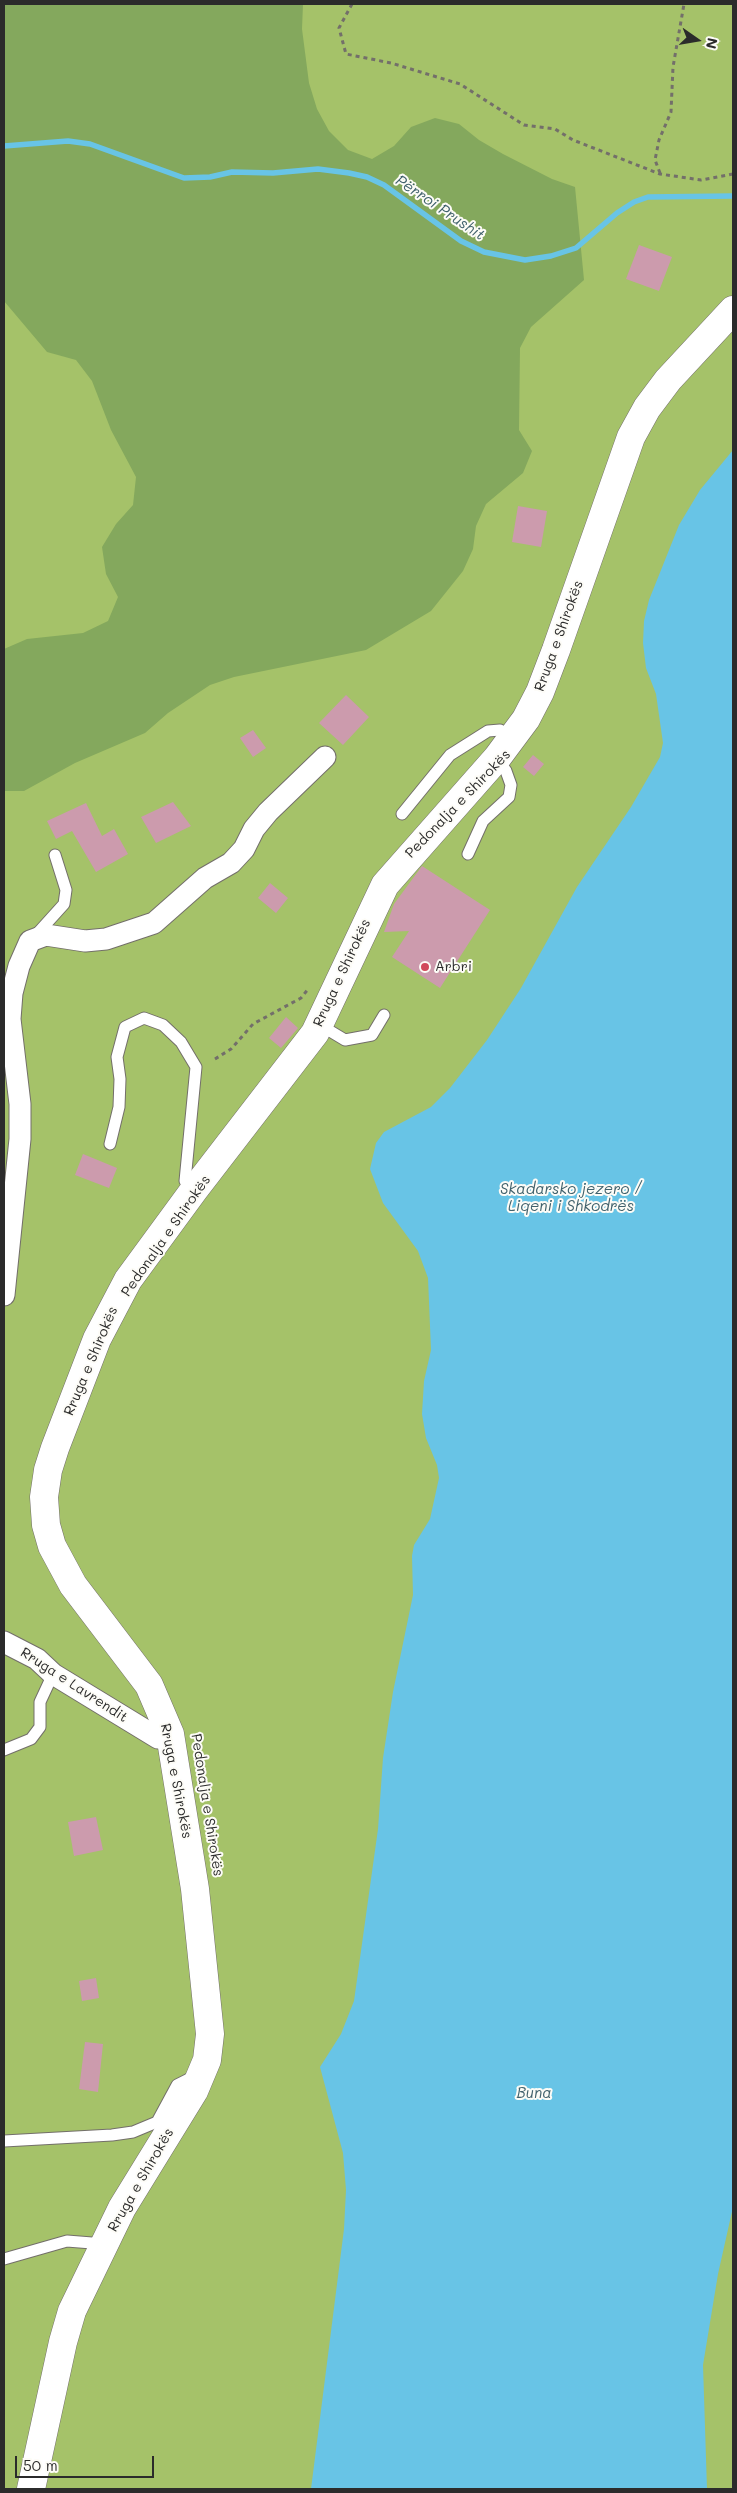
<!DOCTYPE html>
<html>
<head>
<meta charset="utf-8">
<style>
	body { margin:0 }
	#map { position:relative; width:737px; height:2493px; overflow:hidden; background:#f9eede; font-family:Mali,sans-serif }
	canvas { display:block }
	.frame { position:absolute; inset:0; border:5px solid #2b2b2b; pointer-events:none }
	.north { position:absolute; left:672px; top:15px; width:50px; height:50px; -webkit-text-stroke:4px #fdfcf7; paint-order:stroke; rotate:103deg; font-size:14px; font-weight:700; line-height:20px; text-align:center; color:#2b2b2b }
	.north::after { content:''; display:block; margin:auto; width:18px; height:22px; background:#2b2b2b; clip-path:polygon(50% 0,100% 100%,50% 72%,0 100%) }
	.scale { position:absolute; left:15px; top:2456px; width:139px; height:22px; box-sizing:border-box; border:2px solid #2b2b2b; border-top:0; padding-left:6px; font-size:15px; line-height:18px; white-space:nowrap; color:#2b2b2b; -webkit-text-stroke:4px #fdfcf7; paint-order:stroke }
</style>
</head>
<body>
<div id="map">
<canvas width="737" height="2493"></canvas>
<div class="frame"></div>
<div class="north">N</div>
<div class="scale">50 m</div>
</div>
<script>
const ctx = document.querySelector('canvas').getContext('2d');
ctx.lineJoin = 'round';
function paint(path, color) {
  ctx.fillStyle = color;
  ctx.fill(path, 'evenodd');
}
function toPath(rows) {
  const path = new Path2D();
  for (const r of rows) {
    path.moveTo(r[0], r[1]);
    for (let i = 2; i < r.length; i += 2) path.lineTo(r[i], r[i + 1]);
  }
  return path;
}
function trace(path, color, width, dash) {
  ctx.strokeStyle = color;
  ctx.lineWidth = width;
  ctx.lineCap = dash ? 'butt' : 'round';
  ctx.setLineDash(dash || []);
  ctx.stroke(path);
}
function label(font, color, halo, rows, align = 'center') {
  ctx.font = font + ' Mali,sans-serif';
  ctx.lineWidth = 4;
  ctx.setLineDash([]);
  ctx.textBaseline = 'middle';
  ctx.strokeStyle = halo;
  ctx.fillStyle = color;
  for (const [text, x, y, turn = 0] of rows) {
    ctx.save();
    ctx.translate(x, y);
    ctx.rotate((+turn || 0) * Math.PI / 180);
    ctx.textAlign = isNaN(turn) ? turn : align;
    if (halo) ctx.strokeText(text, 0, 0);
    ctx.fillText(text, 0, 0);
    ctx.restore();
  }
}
paint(toPath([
	[4,4,733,4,733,2489,4,2489]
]), '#a5c269');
paint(toPath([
	[4,4,303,4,302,29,309,83,317,109,329,131,348,150,372,159,394,146,411,127,435,118,459,124,479,140,503,154,552,179,575,187,584,280,531,327,520,348,519,430,532,451,523,473,486,504,476,526,473,549,463,571,431,611,366,650,234,677,210,685,168,713,145,733,75,763,24,791,4,791,4,649,27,639,83,633,108,621,118,597,106,574,102,547,116,524,133,505,136,477,111,430,92,381,76,360,47,352,4,301]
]), '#84a85d');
paint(toPath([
	[733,450,733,2207,718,2274,703,2365,707,2489,311,2489,344,2229,346,2190,343,2153,320,2067,341,2034,354,2001,378,1829,383,1758,393,1692,413,1595,412,1556,414,1545,430,1519,439,1478,437,1465,426,1438,422,1414,424,1381,431,1350,428,1278,418,1251,383,1203,370,1169,376,1143,384,1132,431,1107,450,1088,487,1040,521,988,577,887,631,807,660,757,663,743,656,694,646,668,643,643,644,621,649,600,679,525,700,490]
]), '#68c4e6');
trace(toPath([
	[4,146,68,141,90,144,184,178,210,177,232,172,273,173,318,169,349,173,367,177,384,185,461,241,484,252,525,260,551,256,576,248,617,213,634,202,648,197,733,196]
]), '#68c4e6', 5.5);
paint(toPath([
	[639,245,672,257,659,291,626,279],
	[518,506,547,511,541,547,512,542],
	[346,695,369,717,343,745,319,723],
	[253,730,266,748,253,757,240,738],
	[533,755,544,764,534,776,523,767],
	[173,802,191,826,156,843,141,817],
	[86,803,102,836,114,829,128,854,96,872,72,831,56,839,47,821],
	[422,866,490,910,440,988,392,957,409,931,384,932,394,904],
	[270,883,288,898,276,913,258,898],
	[286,1017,298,1028,281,1048,269,1038],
	[83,1154,117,1168,109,1188,75,1175],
	[96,1817,103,1850,74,1856,68,1822],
	[96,1978,99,1998,82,2001,79,1981],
	[85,2042,103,2044,98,2092,79,2089]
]), '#cc9bad');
const lane = toPath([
	[402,814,450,755,488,731,500,730,512,739],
	[468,854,483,821,509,797,511,785,506,771,497,758],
	[36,935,64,904,66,890,55,855],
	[320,1025,345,1040,372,1035,384,1015],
	[110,1144,119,1107,120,1079,117,1057,125,1027,144,1018,163,1025,181,1042,196,1067,185,1181,193,1189],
	[4,1750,31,1739,40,1727,40,1702,53,1674],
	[4,2141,112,2135,133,2132,157,2122,177,2085,195,2076],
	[4,2259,67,2241,92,2243,103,2246]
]);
const street = toPath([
	[4,1295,20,1139,20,1104,10,1019,12,993,19,966,30,941,46,935,85,941,106,939,154,923,205,878,231,863,244,849,254,829,268,812,325,757],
	[4,1642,37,1659,53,1674,158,1738,171,1737]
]);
const secondary = toPath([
	[31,2489,63,2342,72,2311,122,2208,194,2091,207,2060,210,2034,195,1889,170,1734,149,1685,73,1585,52,1546,46,1525,44,1497,48,1470,55,1448,97,1339,128,1280,194,1190,315,1033,385,885,497,758,526,719,540,692,556,650,631,437,647,408,668,380,733,310]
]);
trace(lane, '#736f6a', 13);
trace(street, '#736f6a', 23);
trace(secondary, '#736f6a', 29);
trace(toPath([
	[352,4,339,28,346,54,391,63,460,84,524,125,555,129,573,140,660,174,701,180,733,174],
	[660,173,655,160,659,140,671,112,673,67,684,4],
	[215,1059,231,1049,253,1024,301,998,309,988]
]), '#736f6a', 3, [4, 4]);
trace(lane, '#fff', 11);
trace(street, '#fff', 21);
trace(secondary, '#fff', 28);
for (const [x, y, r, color] of [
	[425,967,5,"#d1495b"]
]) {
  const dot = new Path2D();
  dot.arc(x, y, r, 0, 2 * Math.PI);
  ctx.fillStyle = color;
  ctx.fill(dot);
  trace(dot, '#fdfcf7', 2);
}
label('14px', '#2b2b2b', '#fdfcf7', [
	["Rruga e Shirokës",559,636,-70],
	["Pedonalja e Shirokës",458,804,-46],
	["Rruga e Shirokës",342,973,-65],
	["Pedonalja e Shirokës",166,1236,-55],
	["Rruga e Shirokës",91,1361,-67],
	["Rruga e Lavrendit",74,1685,33],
	["Rruga e Shirokës",176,1781,79],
	["Pedonalja e Shirokës",207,1805,81],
	["Rruga e Shirokës",141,2180,-60]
]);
label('14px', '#2b2b2b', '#fdfcf7', [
	["Arbri",435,967]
], 'left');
label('italic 15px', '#40616c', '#fdfcf7', [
	["Përroi Prushit",440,208,34],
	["Skadarsko jezero /",571,1189],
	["Liqeni i Shkodrës",571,1206],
	["Buna",534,2093]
]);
</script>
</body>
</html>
